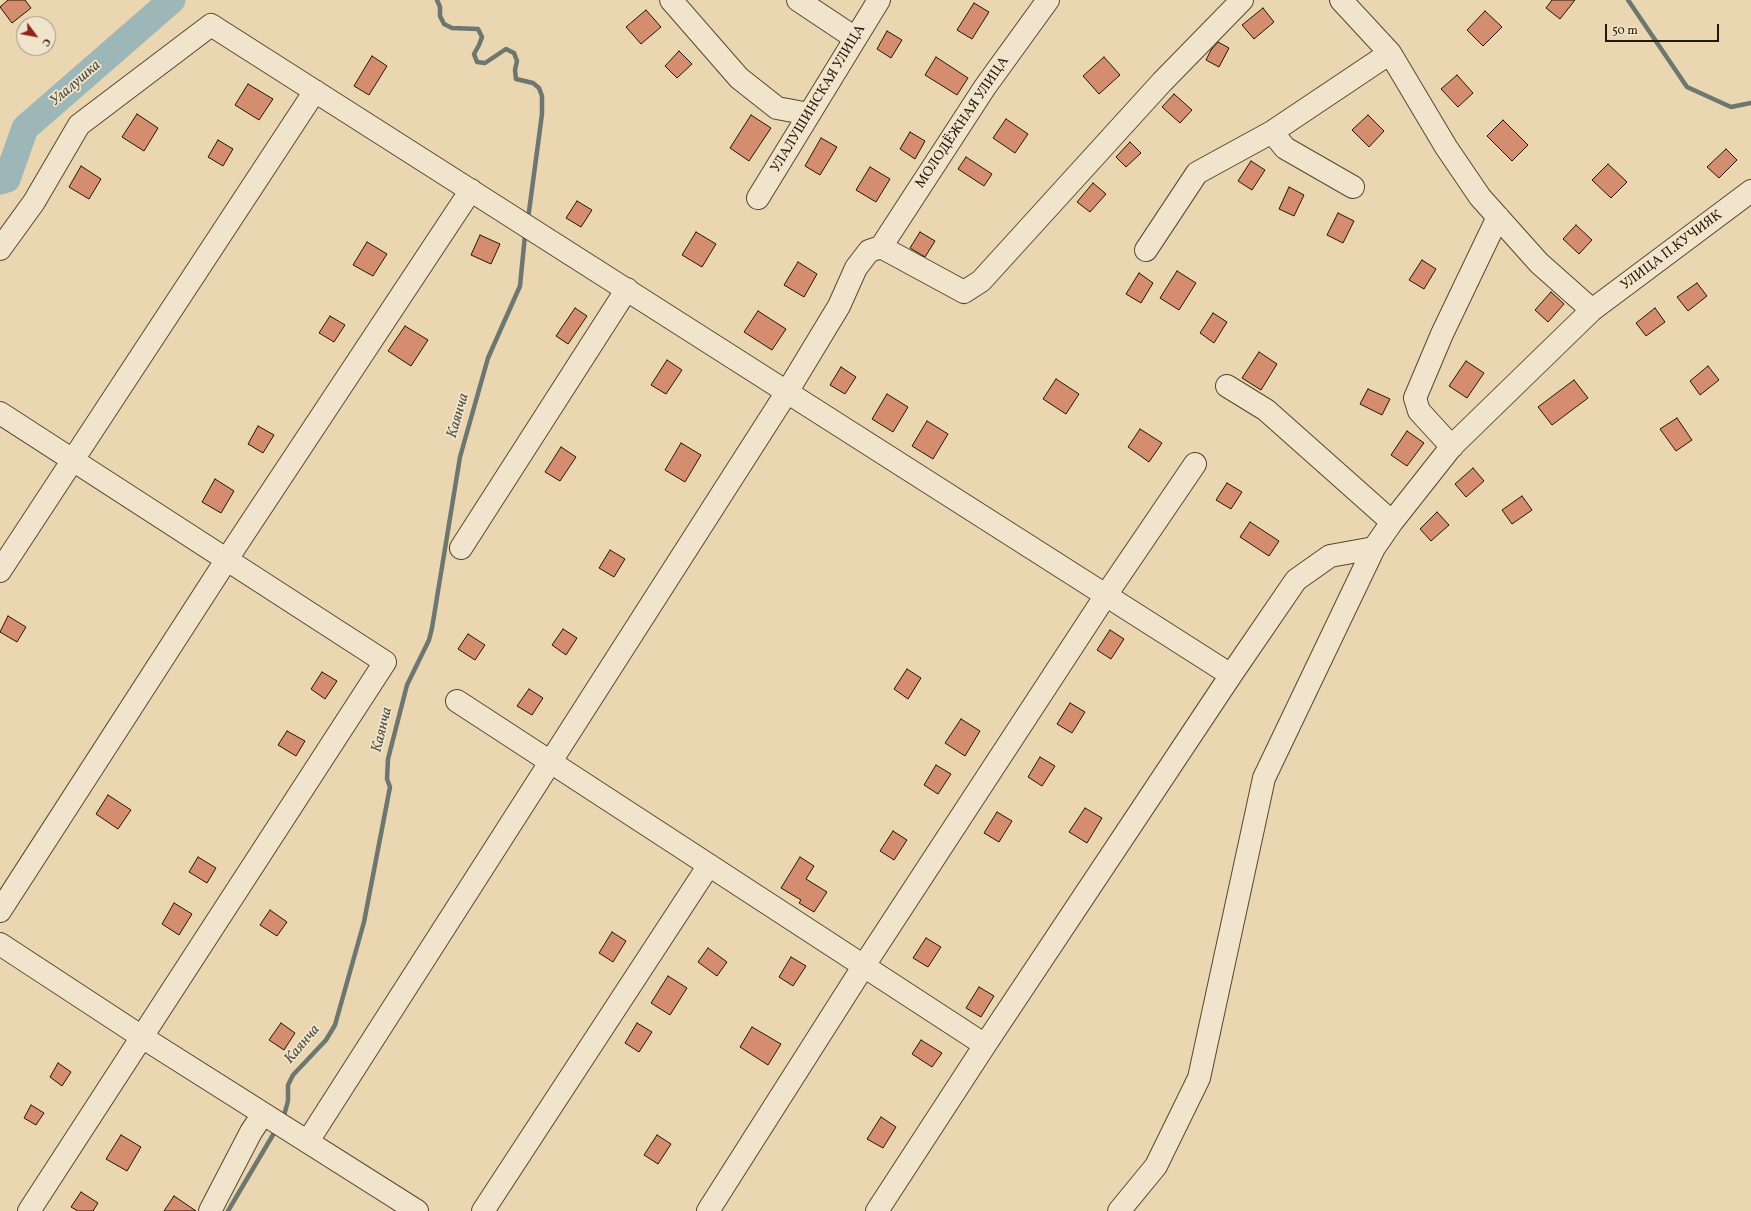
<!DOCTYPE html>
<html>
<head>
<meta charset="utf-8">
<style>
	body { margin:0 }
	#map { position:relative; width:1751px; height:1211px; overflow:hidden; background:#ead6b1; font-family:Vollkorn,serif }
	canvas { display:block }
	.north { position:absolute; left:16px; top:16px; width:40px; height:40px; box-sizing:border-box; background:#f1e4cc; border:1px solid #a0927c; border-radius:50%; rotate:122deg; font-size:11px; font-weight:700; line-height:16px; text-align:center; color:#261703 }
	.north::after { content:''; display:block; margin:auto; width:14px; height:18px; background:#8f2418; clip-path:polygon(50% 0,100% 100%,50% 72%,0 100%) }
	.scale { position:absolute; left:1605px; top:24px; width:114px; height:18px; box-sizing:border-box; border:2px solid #261703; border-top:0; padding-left:5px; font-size:12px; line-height:14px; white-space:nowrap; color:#261703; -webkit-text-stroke:3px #f1e4cc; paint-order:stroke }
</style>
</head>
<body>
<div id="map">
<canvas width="1751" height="1211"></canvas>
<div class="north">С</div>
<div class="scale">50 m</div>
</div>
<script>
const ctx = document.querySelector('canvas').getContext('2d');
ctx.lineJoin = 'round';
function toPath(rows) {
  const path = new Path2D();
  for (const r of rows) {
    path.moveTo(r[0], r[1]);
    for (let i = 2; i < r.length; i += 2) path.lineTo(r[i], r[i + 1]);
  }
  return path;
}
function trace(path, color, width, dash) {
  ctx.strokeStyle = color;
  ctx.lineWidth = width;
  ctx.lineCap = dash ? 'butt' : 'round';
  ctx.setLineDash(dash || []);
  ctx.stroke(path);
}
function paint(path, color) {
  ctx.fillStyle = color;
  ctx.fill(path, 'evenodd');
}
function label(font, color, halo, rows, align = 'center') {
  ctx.font = font + ' Vollkorn,serif';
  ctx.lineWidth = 3.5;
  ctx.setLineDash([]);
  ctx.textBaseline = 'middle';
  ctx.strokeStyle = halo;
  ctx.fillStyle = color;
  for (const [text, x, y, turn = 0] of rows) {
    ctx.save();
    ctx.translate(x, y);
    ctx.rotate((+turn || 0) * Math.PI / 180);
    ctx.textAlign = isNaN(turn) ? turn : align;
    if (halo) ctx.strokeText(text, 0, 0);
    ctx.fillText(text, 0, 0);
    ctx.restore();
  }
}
trace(toPath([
	[437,0,440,7,440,16,444,24,452,28,478,29,482,37,479,45,474,54,477,62,485,63,506,49,514,53,517,61,515,70,516,79,533,83,539,88,542,96,542,114,528,219],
	[1628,0,1687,87,1731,107,1751,103],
	[283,1119,288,1101,288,1085,293,1075,326,1040,335,1025,364,922,390,787,387,779,388,759,407,685,429,640,432,628,460,457,488,358,520,286,525,235],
	[228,1211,277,1128]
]), '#6d766f', 4.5);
trace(toPath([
	[0,181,7,179,25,128,172,0]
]), '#9db6b7', 27);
const building = toPath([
	[8,0,25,0,31,8,12,23,0,7,8,0],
	[1552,0,1575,0,1560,19,1546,8,1552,0],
	[974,3,989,12,972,39,957,30,974,3],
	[1263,8,1274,22,1254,39,1242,25,1263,8],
	[646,10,661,27,641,44,626,27,646,10],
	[1485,11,1502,27,1483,46,1467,30,1485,11],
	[887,31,902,40,891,58,877,49,887,31],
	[1218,42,1229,48,1219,67,1206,60,1211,50,1218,42],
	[679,51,692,64,677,78,665,66,679,51],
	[372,56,387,66,369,95,354,86,372,56],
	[936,57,968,78,957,95,925,75,936,57],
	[1104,57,1120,75,1099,94,1083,76,1104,57],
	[1457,75,1473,93,1458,107,1441,89,1457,75],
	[248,84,273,99,259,120,235,105,248,84],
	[1174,94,1192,110,1180,123,1162,107,1174,94],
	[137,114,158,128,144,151,122,137,137,114],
	[751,115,771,128,749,161,730,148,751,115],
	[1368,115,1384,131,1369,147,1352,130,1368,115],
	[1006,119,1028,134,1015,153,993,138,1006,119],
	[1503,120,1528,145,1512,161,1487,136,1503,120],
	[910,132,925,141,915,159,900,149,910,132],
	[821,138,837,147,820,175,805,166,821,138],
	[218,140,233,149,223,166,208,157,218,140],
	[1130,142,1141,153,1126,167,1116,157,1130,142],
	[1726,149,1737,160,1719,178,1707,167,1726,149],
	[966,157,992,174,984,186,958,169,966,157],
	[1251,161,1265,170,1252,190,1238,181,1251,161],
	[1608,164,1627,182,1611,198,1592,180,1608,164],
	[81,166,101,179,89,199,69,187,81,166],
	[870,167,890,179,876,202,856,190,870,167],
	[1093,183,1106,194,1090,212,1077,202,1093,183],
	[1289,187,1304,195,1294,216,1279,209,1289,187],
	[577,201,592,210,581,227,566,218,577,201],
	[1338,213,1354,221,1343,243,1327,235,1338,213],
	[1576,225,1592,240,1579,254,1563,239,1576,225],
	[696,232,716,244,702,267,682,255,696,232],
	[920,232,935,241,925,257,910,248,920,232],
	[480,235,500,244,491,264,471,255,480,235],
	[367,242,387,254,373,276,353,265,367,242],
	[1422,260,1436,269,1424,289,1409,280,1422,260],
	[798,262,817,274,804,297,784,285,798,262],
	[1177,271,1196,283,1179,310,1160,298,1177,271],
	[1139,273,1153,283,1141,303,1126,294,1139,273],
	[1697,283,1707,296,1688,311,1677,297,1697,283],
	[1551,292,1564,304,1548,322,1535,310,1551,292],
	[575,308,587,316,568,344,556,336,575,308],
	[1655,308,1665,322,1646,336,1636,323,1655,308],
	[758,311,786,329,772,350,744,332,758,311],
	[1213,313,1227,322,1214,343,1200,333,1213,313],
	[330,316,345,325,334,342,319,333,330,316],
	[405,326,428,340,411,366,388,351,405,326],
	[1259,352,1277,364,1261,390,1242,378,1259,352],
	[667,360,682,370,666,394,651,385,667,360],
	[1466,361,1484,373,1467,398,1449,386,1466,361],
	[1708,366,1719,380,1700,395,1690,381,1708,366],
	[841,367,856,377,845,394,830,385,841,367],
	[1056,379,1079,394,1066,414,1043,399,1056,379],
	[1574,380,1588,398,1552,425,1538,407,1574,380],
	[1368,389,1390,399,1382,415,1360,404,1368,389],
	[887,394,908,407,893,432,872,419,887,394],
	[1677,418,1692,440,1676,451,1660,429,1677,418],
	[927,421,948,434,933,459,912,446,927,421],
	[258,426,274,435,263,453,248,444,258,426],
	[1140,429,1162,443,1149,462,1128,447,1140,429],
	[1407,431,1424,443,1407,466,1391,455,1407,431],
	[681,443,701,455,685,482,665,470,681,443],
	[561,447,576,457,560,481,545,472,561,447],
	[1473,468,1484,481,1466,497,1455,484,1473,468],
	[215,479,234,491,221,513,202,502,215,479],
	[1227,483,1242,492,1231,509,1216,500,1227,483],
	[1522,496,1532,510,1512,524,1502,510,1522,496],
	[1437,512,1449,525,1431,541,1420,529,1437,512],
	[1250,522,1279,541,1269,556,1240,537,1250,522],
	[610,550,625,559,614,577,599,568,610,550],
	[8,616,26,627,17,642,0,632,8,616],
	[563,629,577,638,566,655,552,645,563,629],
	[1110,630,1124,639,1111,659,1097,650,1110,630],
	[468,634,485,645,475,660,458,649,468,634],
	[907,669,921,678,908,699,894,689,907,669],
	[322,672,337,681,325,699,311,689,322,672],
	[529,689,543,698,532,715,517,706,529,689],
	[1070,703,1085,712,1072,733,1057,724,1070,703],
	[961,719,980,731,965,756,945,743,961,719],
	[287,731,305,741,296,756,278,745,287,731],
	[1040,757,1055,766,1042,786,1028,777,1040,757],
	[936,765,951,774,938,794,924,785,936,765],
	[108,795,131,810,118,829,96,814,108,795],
	[1085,808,1102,818,1087,843,1069,832,1085,808],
	[997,812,1012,821,999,842,984,833,997,812],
	[893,831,907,840,894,860,880,851,893,831],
	[198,857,216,868,207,883,189,872,198,857],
	[800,857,814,866,806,879,827,892,814,912,799,903,801,900,781,888,800,857],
	[174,903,192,914,179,935,162,924,174,903],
	[270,910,287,922,277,936,260,925,270,910],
	[612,932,626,941,613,962,599,953,612,932],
	[926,938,941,947,928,967,913,958,926,938],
	[708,948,727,962,717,976,698,962,708,948],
	[791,957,806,966,793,986,779,977,791,957],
	[668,976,687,988,670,1015,651,1003,668,976],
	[979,987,994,996,981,1017,966,1008,979,987],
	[281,1023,295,1033,284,1050,269,1040,281,1023],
	[637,1023,652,1032,639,1052,625,1043,637,1023],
	[752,1027,781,1044,768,1065,740,1047,752,1027],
	[921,1040,942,1053,932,1067,912,1054,921,1040],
	[58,1063,71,1072,62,1086,50,1077,58,1063],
	[31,1105,44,1113,36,1125,24,1118,31,1105],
	[881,1117,896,1127,883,1148,867,1139,881,1117],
	[121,1135,141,1147,127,1171,106,1159,121,1135],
	[657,1135,671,1144,658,1164,644,1155,657,1135],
	[81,1192,98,1203,93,1211,78,1211,71,1207,81,1192],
	[174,1196,196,1211,164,1211,174,1196]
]);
paint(building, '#d48d6e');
trace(building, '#261703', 1);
const minor = toPath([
	[671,0,739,78,777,108,809,114],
	[798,0,855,38],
	[1341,0,1390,53,1446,147,1480,197,1539,263,1592,310],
	[1272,132,1285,148,1353,187],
	[758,198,879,0],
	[881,247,985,87,1048,0],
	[0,249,34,202,79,125,211,25,1231,675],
	[1146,250,1197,173,1272,132,1390,53],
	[1227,386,1266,410,1392,522],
	[0,413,385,662,29,1211],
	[1452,447,1419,411,1415,398,1442,334,1498,217],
	[461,548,627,289],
	[0,571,315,91],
	[457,701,985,1045],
	[0,911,227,559,471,190],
	[0,944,142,1037,417,1211],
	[308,1141,787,392,839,306,856,268,869,251,881,247,964,292,981,281,1162,82,1242,0],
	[210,1211,251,1132,263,1114],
	[483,1211,709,865],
	[708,1211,863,967,1106,595,1195,464],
	[877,1211,985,1045,1231,675,1296,580,1330,556,1374,548,1392,522,1452,446,1592,310,1751,191],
	[1119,1211,1156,1166,1199,1078,1264,778,1374,548]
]);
trace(minor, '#57472e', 24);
trace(minor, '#f1e4cc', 22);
label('14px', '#261703', '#f1e4cc', [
	["УЛАЛУШИНСКАЯ УЛИЦА",819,99,-59],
	["МОЛОДЁЖНАЯ УЛИЦА",963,123,-56],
	["УЛИЦА П.КУЧИЯК",1672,251,-37]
]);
label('italic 15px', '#504f42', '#f1e4cc', [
	["Улалушка",76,84,-41],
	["Каянча",459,416,-74],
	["Каянча",383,730,-76],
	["Каянча",303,1045,-50]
]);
</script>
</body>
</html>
